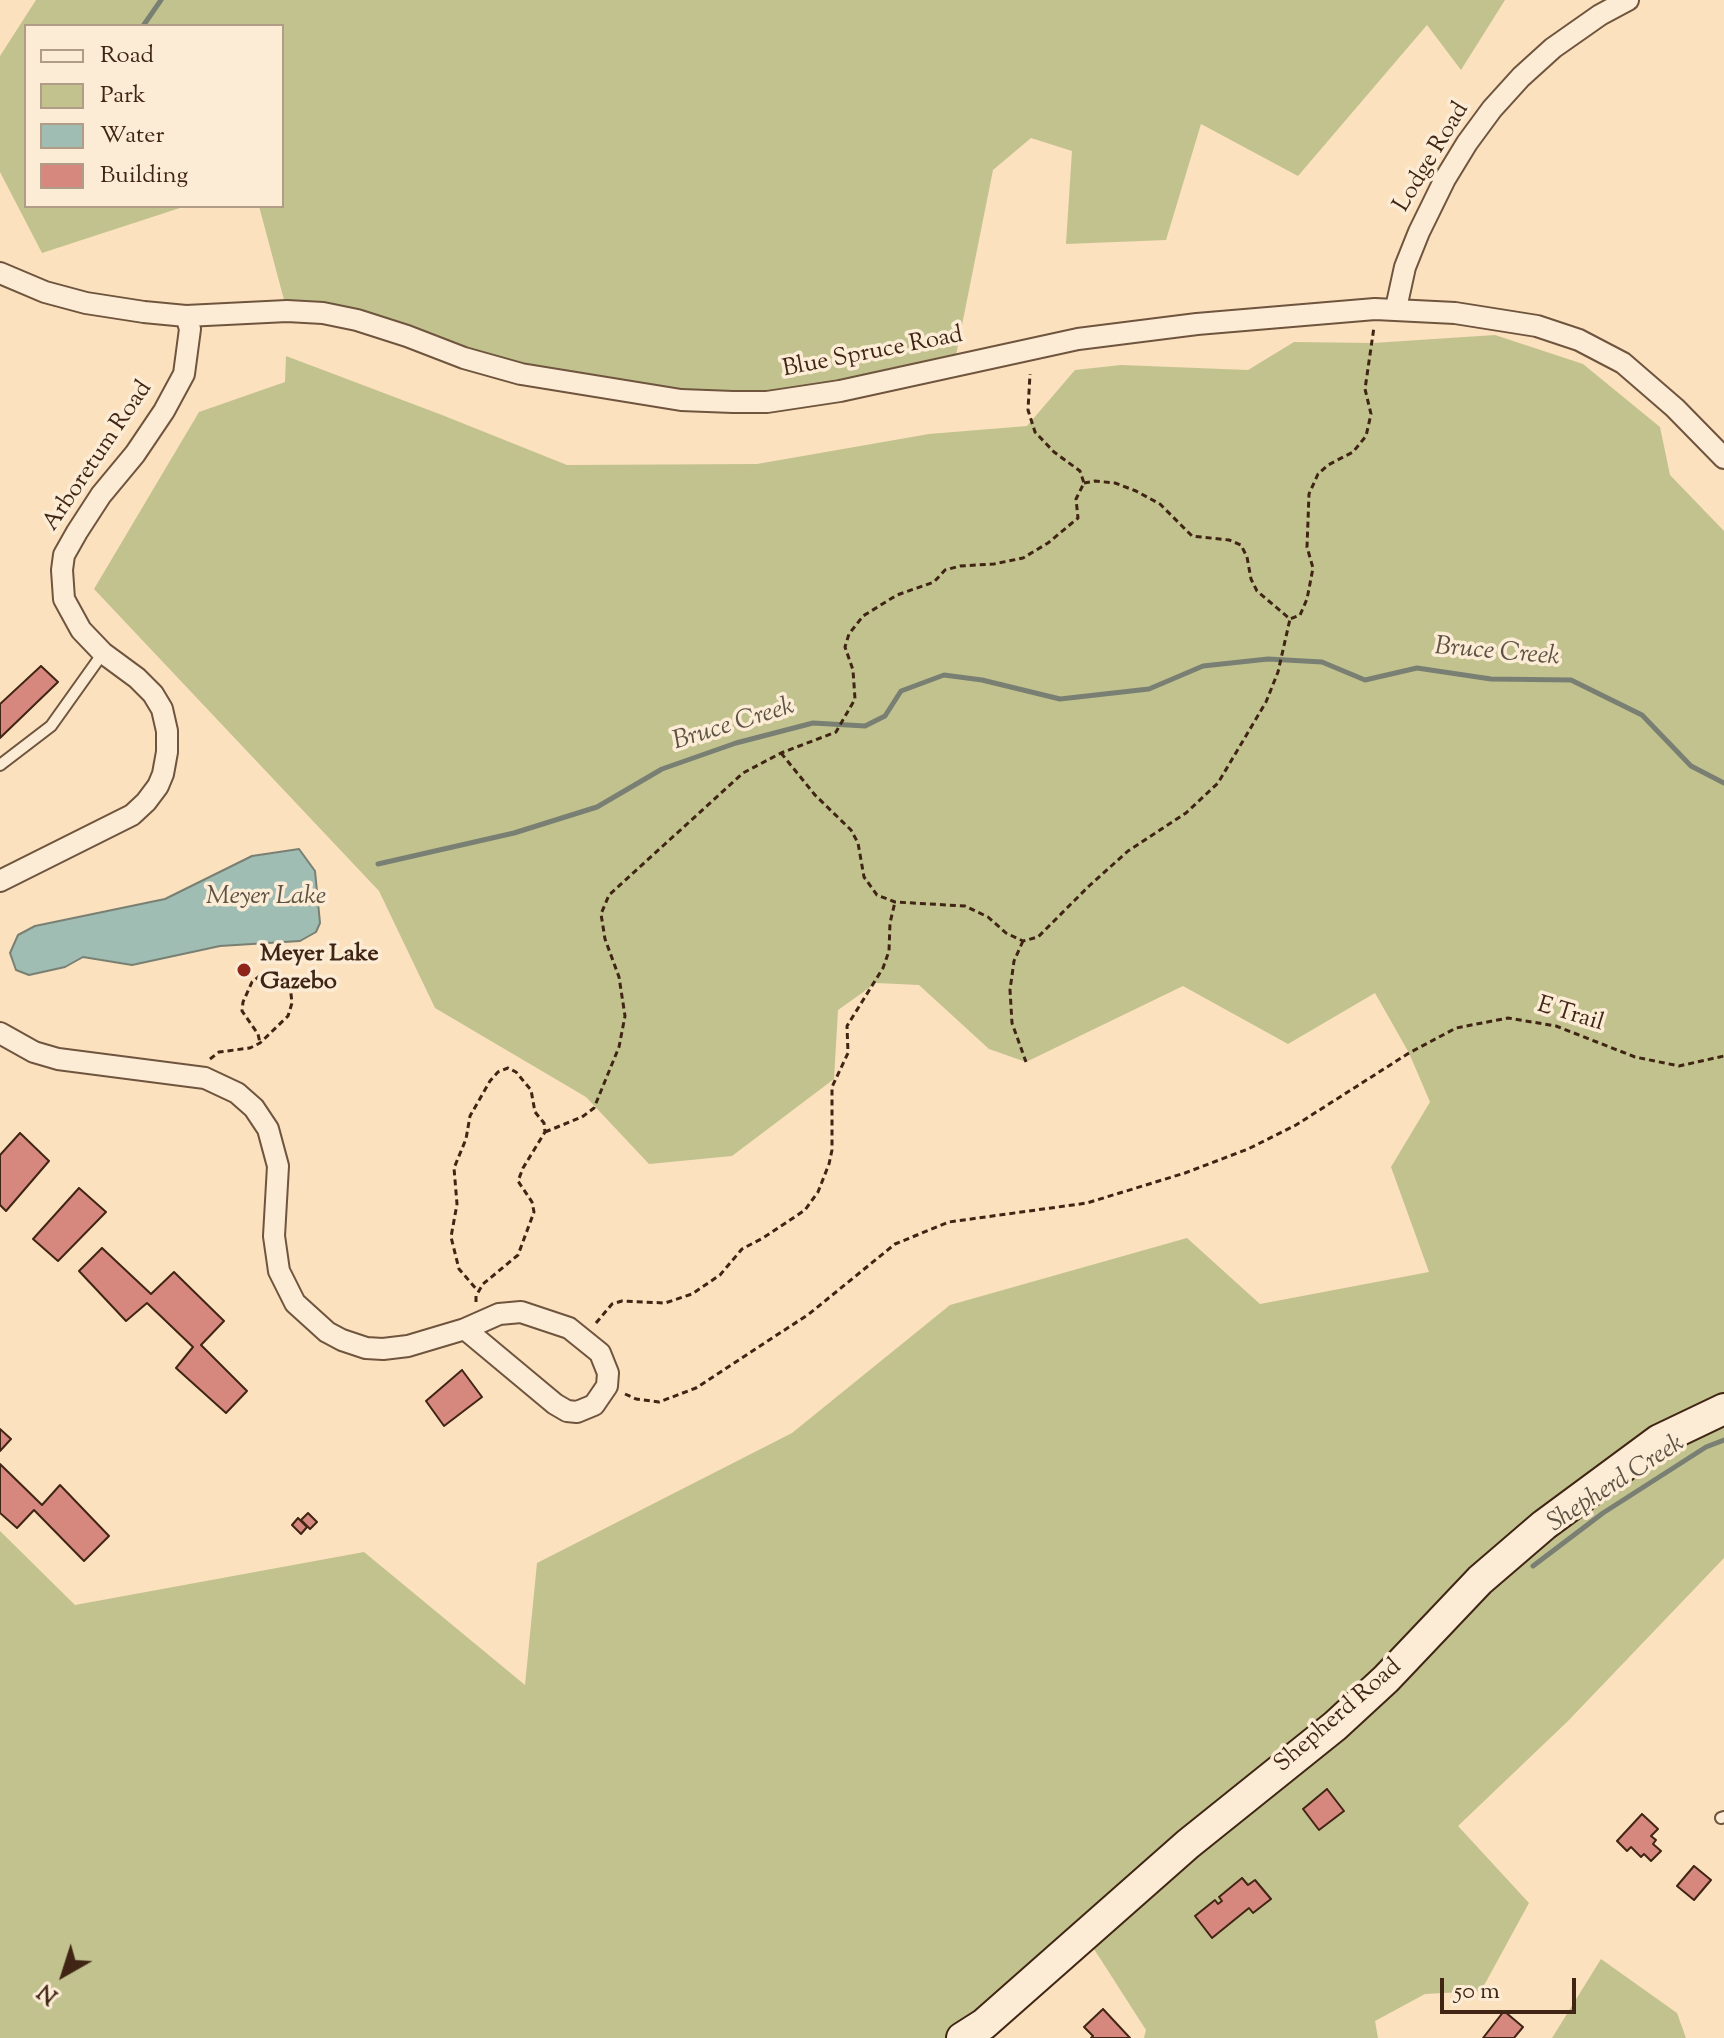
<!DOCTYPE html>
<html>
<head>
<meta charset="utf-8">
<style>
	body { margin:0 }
	#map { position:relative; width:1724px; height:2038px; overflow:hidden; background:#fbe1be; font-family:"Sorts Mill Goudy",serif }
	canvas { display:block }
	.legend { position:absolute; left:24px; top:24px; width:260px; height:184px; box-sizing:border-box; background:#fcecd5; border:2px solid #b19c88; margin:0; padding:10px 14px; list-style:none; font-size:24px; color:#402514 }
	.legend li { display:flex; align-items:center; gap:16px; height:40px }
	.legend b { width:40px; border:2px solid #b19c88 }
	.north { position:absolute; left:24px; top:1934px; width:80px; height:80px; -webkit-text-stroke:6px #fcecd5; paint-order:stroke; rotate:219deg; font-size:22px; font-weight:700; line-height:32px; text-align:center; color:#402514 }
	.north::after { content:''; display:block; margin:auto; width:28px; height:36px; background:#402514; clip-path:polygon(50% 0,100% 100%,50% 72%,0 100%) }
	.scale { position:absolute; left:1440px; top:1978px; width:136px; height:36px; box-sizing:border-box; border:4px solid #402514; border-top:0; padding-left:10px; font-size:24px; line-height:28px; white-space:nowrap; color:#402514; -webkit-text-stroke:6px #fcecd5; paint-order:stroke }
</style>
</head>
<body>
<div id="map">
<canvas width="1724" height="2038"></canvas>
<ul class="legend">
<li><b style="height:10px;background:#fcecd5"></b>Road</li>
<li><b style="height:22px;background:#c2c28f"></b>Park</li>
<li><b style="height:22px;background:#9fbdb3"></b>Water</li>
<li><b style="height:22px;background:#d6877e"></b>Building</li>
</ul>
<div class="north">N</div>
<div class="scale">50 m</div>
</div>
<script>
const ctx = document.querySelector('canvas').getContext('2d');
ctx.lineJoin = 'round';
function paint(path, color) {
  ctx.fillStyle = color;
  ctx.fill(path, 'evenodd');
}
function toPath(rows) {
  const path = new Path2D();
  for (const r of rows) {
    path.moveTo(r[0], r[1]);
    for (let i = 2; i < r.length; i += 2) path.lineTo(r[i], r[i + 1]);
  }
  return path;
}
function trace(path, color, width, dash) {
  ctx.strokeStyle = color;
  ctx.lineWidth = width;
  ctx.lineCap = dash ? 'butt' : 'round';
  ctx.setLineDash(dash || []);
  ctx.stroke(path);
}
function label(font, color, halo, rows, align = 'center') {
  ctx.font = font + ' "Sorts Mill Goudy",serif';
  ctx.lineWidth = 7;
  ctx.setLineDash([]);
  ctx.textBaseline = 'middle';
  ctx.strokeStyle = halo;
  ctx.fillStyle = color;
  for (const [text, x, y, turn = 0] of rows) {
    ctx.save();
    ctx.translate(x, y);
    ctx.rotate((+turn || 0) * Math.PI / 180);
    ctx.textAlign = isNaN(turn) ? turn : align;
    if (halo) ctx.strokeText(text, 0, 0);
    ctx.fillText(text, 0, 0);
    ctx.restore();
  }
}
paint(toPath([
	[36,0,1505,0,1461,70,1427,25,1298,176,1201,124,1166,240,1066,244,1072,151,1031,138,993,170,954,365,767,402,588,387,287,311,259,206,282,206,282,26,26,26,26,206,186,206,42,253,0,172,0,56],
	[1495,335,1583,364,1660,427,1670,475,1724,531,1724,1558,1568,1721,1458,1826,1529,1903,1481,1991,1425,1994,1375,2021,1378,2038,1144,2038,1146,2030,1085,1935,962,2038,0,2038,0,1531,75,1605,364,1552,525,1685,537,1563,792,1433,950,1305,1187,1238,1260,1304,1429,1272,1391,1167,1430,1102,1409,1053,1375,993,1288,1044,1183,986,1026,1062,989,1049,919,985,876,983,838,1010,834,1079,732,1156,649,1164,586,1097,435,1008,379,891,94,589,199,412,285,382,286,356,442,415,567,465,757,464,929,434,1027,426,1075,370,1121,365,1248,370,1294,342,1373,343],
	[1601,1959,1677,2013,1686,2038,1552,2038]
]), '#c2c28f');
const water = toPath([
	[299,849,315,871,320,923,316,932,300,941,220,946,132,965,83,957,65,967,29,975,16,970,10,953,18,935,35,926,165,899,252,856,299,849]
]);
paint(water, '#9fbdb3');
trace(water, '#798073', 2);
trace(toPath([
	[143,26,161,0],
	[378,864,514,833,597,807,662,769,736,743,813,723,865,726,885,716,901,691,944,675,982,680,1060,699,1149,689,1203,666,1268,659,1322,662,1365,680,1417,668,1491,679,1571,680,1642,715,1691,766,1724,783],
	[1533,1566,1603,1513,1706,1447,1724,1440]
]), '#798073', 5);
const building = toPath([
	[41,666,58,682,0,738,0,704,41,666],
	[244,963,250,966,250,972,245,976,239,973,239,967,244,963],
	[20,1133,49,1161,6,1211,0,1205,0,1155,20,1133],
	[79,1188,106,1212,58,1261,33,1239,79,1188],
	[102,1248,151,1294,174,1272,224,1321,201,1345,247,1391,226,1413,176,1368,193,1347,147,1303,126,1321,79,1271,102,1248],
	[462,1370,482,1397,444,1426,426,1401,462,1370],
	[0,1429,11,1439,0,1451,0,1429],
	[0,1464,42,1505,60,1485,109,1536,84,1561,34,1510,17,1528,0,1513,0,1464],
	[308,1513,317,1522,310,1529,301,1520,308,1513],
	[298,1518,307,1527,301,1534,292,1525,298,1518],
	[1327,1789,1344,1811,1319,1830,1303,1809,1327,1789],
	[1642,1814,1658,1829,1651,1836,1656,1840,1653,1844,1661,1851,1651,1861,1644,1854,1641,1857,1631,1847,1627,1851,1617,1841,1642,1814],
	[1694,1866,1711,1880,1694,1900,1677,1886,1694,1866],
	[1242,1878,1248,1885,1255,1880,1271,1899,1253,1913,1249,1908,1212,1938,1195,1916,1215,1900,1218,1904,1222,1901,1219,1897,1242,1878],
	[1103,2009,1130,2038,1091,2038,1093,2036,1084,2027,1103,2009],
	[1504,2011,1523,2027,1514,2038,1483,2038,1504,2011]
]);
paint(building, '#d6877e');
trace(building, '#402514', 2);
const lane = toPath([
	[0,765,51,726,103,653],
	[1721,1818,1724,1817]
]);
const street = toPath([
	[0,273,45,292,86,303,144,312,186,316,287,311,323,313,357,320,407,336,464,358,521,374,681,400,733,402,767,402,840,391,1078,339,1197,324,1375,309,1455,313,1537,326,1579,340,1623,363,1675,408,1724,458],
	[1396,308,1405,267,1419,232,1445,179,1467,143,1492,109,1521,77,1553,48,1600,15,1628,0],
	[0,881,132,815,146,802,158,786,163,774,167,752,167,731,162,709,153,694,137,678,103,653,81,630,64,599,62,570,64,555,77,532,101,495,135,454,164,411,184,374,190,329,186,316],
	[0,1033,34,1052,58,1059,205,1078,237,1093,254,1108,268,1129,278,1166,274,1236,279,1271,295,1303,327,1332,342,1340,366,1348,383,1349,408,1346,465,1329],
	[521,1312,569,1328,600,1353,608,1373,607,1386,594,1405,577,1412,567,1411,555,1404,465,1329,499,1314,521,1312]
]);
const secondary = toPath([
	[962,2038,984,2024,1188,1844,1335,1726,1386,1679,1480,1580,1544,1525,1659,1440,1724,1409]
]);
trace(lane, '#6f543e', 14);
trace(street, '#6f543e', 24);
trace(secondary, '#402514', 34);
trace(toPath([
	[1084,483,1095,481,1115,483,1136,491,1160,504,1192,536,1229,540,1241,545,1247,557,1251,579,1257,591,1290,619,1300,615,1307,599,1313,568,1307,547,1309,494,1318,474,1328,465,1353,452,1366,436,1371,414,1365,389,1374,327],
	[781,753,815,795,851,830,858,843,864,877,877,895,895,902,965,906,988,917,1006,933,1023,941,1038,937,1089,886,1128,851,1186,813,1218,783,1266,702,1278,672,1290,619],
	[1023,941,1014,961,1010,990,1012,1023,1026,1062],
	[210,1059,219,1052,250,1048,260,1043,288,1016,292,1003,290,985,284,977,274,972,262,974,252,982,243,1002,242,1011,258,1034,260,1043],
	[545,1132,582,1117,594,1108,619,1047,625,1016,619,977,605,939,601,914,609,895,743,773,781,753,836,732,855,699,853,670,845,647,849,634,863,616,897,595,934,582,945,570,960,566,994,564,1023,558,1048,543,1078,518,1076,499,1084,483,1080,471,1054,452,1035,432,1028,410,1030,374],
	[476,1302,476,1296,483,1284,518,1255,534,1212,532,1202,518,1181,523,1168,545,1132,544,1123,535,1112,531,1090,516,1072,508,1068,498,1072,490,1081,470,1116,466,1139,454,1168,457,1204,451,1237,459,1269,478,1291],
	[596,1323,612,1304,622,1301,665,1303,692,1294,720,1275,742,1249,763,1238,805,1210,818,1192,829,1164,832,1150,832,1087,848,1053,847,1026,883,968,889,951,890,923,895,902],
	[625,1394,636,1399,659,1402,696,1388,809,1314,895,1244,949,1222,1087,1203,1185,1173,1248,1149,1296,1125,1409,1053,1456,1028,1508,1018,1556,1026,1635,1057,1679,1066,1724,1056]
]), '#402514', 3, [6, 4]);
trace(lane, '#fcecd5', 10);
trace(street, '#fcecd5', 20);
trace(secondary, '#fcecd5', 30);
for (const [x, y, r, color] of [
	[244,970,8,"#8f2418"]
]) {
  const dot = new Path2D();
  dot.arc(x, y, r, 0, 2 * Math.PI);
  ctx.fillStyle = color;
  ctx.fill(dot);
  trace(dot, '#fcecd5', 3);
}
label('24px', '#402514', '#fcecd5', [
	["Lodge Road",1433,158,-59],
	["Blue Spruce Road",873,354,-11],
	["Arboretum Road",99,457,-56],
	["E Trail",1570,1016,17],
	["Shepherd Road",1339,1717,-41]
]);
label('bold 24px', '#402514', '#fcecd5', [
	["Meyer Lake",260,956],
	["Gazebo",260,984]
], 'left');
label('italic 26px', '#5c5344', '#fcecd5', [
	["Bruce Creek",1497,654,5],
	["Bruce Creek",734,726,-17],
	["Meyer Lake",266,899],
	["Shepherd Creek",1617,1485,-33]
]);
</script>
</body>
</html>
